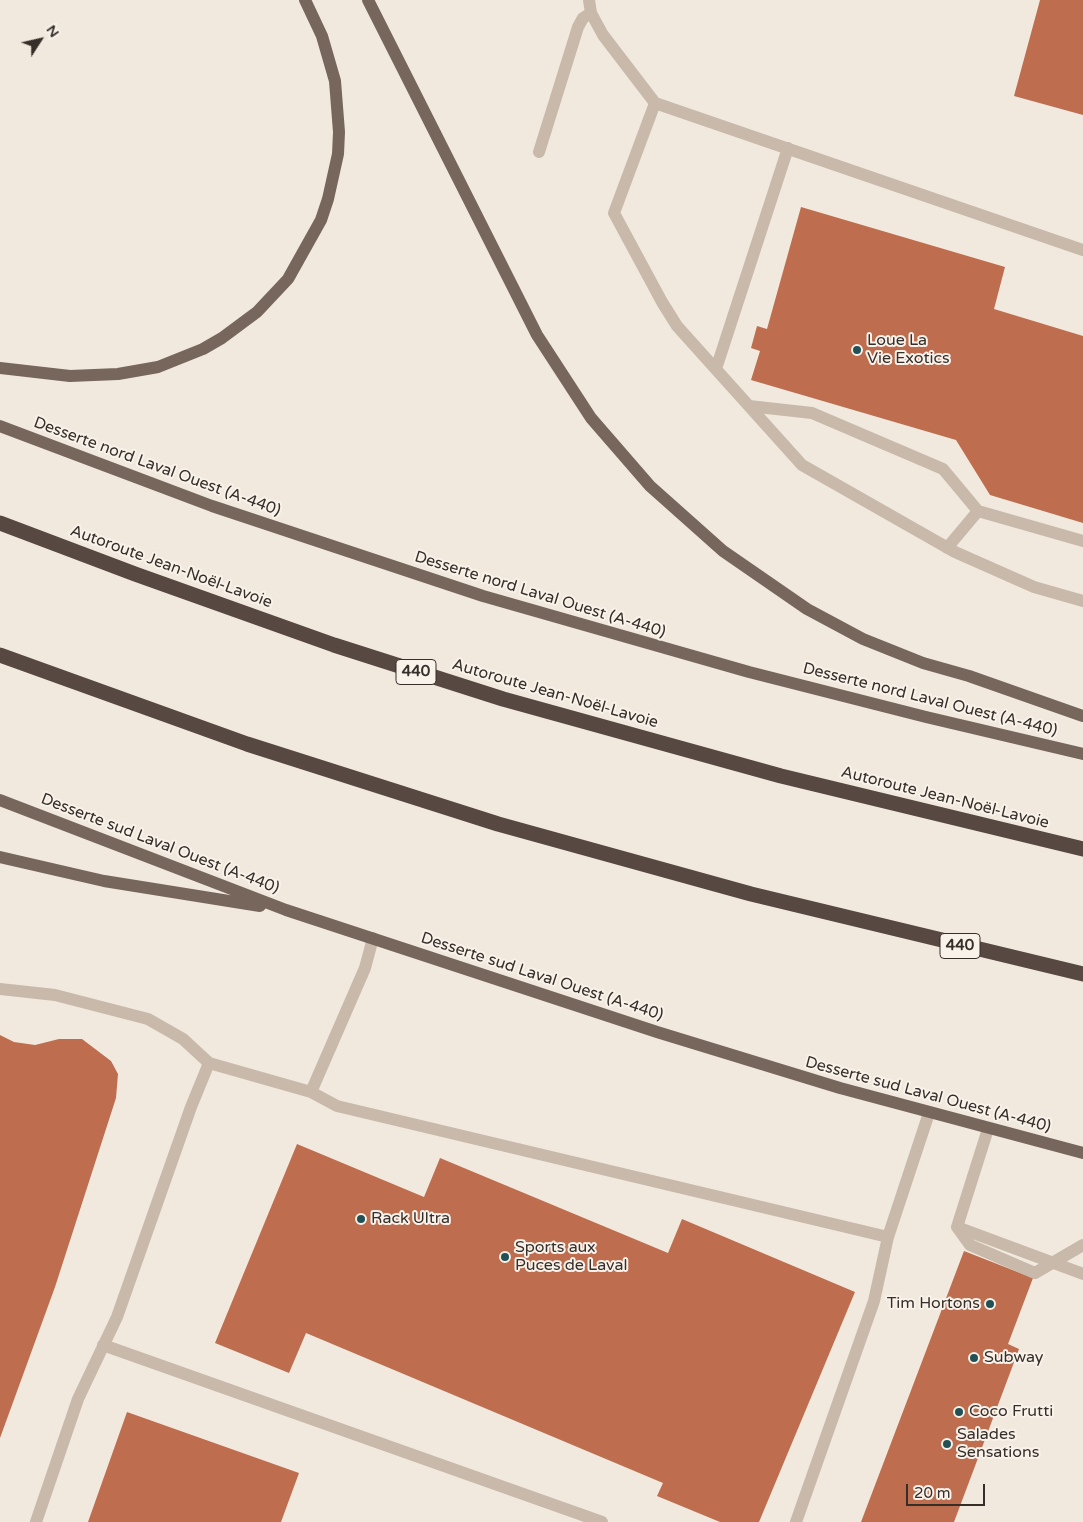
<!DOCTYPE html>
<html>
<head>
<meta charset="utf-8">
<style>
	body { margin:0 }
	#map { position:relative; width:1083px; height:1522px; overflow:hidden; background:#f1e9de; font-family:"Varela Round",sans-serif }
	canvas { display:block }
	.north { position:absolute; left:15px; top:15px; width:50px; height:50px; -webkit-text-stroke:4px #f9f2ea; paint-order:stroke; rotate:55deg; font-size:14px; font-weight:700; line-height:20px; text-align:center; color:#362e29 }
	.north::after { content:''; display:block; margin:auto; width:18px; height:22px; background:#362e29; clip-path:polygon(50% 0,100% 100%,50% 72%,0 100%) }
	.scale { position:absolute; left:906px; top:1484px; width:79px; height:22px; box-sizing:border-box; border:2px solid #362e29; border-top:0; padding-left:6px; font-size:15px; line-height:18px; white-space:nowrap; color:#362e29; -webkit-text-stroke:4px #f9f2ea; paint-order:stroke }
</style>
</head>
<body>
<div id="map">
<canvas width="1083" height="1522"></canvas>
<div class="north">N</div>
<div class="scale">20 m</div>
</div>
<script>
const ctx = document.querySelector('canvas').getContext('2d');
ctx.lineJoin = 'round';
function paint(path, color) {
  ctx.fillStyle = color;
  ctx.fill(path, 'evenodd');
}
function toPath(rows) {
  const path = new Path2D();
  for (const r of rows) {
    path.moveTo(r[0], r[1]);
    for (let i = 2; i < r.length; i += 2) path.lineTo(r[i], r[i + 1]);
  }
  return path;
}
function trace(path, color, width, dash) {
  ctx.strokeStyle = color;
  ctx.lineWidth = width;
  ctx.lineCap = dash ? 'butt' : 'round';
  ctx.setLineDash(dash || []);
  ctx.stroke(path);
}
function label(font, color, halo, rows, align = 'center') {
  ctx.font = font + ' "Varela Round",sans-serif';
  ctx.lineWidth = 4;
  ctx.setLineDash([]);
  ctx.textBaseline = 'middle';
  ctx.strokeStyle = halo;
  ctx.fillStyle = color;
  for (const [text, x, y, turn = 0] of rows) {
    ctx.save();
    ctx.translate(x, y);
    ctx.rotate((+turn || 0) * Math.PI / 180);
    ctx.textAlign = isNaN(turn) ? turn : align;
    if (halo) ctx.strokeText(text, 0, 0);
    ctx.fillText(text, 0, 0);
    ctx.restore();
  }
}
paint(toPath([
	[1040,0,1083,0,1083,115,1014,96],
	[801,207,1005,267,994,309,1083,336,1083,523,990,495,956,440,751,380,760,351,751,348,757,326,767,329],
	[0,1035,14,1042,35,1045,59,1039,82,1039,111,1061,118,1074,116,1098,55,1287,0,1438],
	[297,1144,424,1197,440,1158,668,1253,682,1219,855,1292,759,1522,720,1522,657,1496,663,1483,306,1333,289,1373,215,1343],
	[964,1251,1033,1278,1008,1344,1019,1349,954,1522,861,1522],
	[127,1412,299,1473,281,1522,88,1522]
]), '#be6d4f');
trace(toPath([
	[589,0,591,13,603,35,655,103,1083,250],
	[655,103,614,213,662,302,677,326,802,465,955,552,1034,587,1083,601],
	[539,152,578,27,583,18,591,13],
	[716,369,788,148],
	[749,406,812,413,943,469,978,511,1083,541],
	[947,548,978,511],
	[373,938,365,968,311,1092,337,1106,888,1237,929,1113],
	[0,989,55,995,148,1019,183,1039,209,1063],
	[988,1129,957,1227,1083,1274],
	[957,1227,970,1245,1035,1273,1083,1245],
	[103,1345,602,1522],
	[36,1522,78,1399,117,1317,191,1107,209,1063,311,1092],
	[796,1522,874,1301,888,1237]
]), '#c8b9aa', 12);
trace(toPath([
	[368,0,537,335,591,418,650,486,723,551,807,609,863,639,923,663,969,676,1083,716],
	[0,368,70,376,118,374,158,367,203,349,222,338,257,312,288,279,321,220,328,199,338,154,339,132,335,81,322,36,305,0],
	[0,426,212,506,483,596,749,672,926,717,1083,754],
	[0,800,286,910,657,1032,840,1088,1083,1153],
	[0,857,104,881,260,906]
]), '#77665c', 12);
trace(toPath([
	[0,523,135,574,334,645,503,699,781,776,1083,849],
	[0,655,247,744,498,824,751,894,1083,974]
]), '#574841', 15);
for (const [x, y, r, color] of [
	[857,350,5,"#215055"],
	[361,1219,5,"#215055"],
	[505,1257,5,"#215055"],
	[990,1304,5,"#215055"],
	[974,1358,5,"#215055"],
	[959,1412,5,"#215055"],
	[947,1444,5,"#215055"]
]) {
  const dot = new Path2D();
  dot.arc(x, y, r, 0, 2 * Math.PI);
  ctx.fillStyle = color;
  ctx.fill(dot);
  trace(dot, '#f9f2ea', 2);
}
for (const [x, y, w] of [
	[416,672,40],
	[960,946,40]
]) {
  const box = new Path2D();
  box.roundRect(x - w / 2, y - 12.5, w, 25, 4);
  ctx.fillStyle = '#f9f2ea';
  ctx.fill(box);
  trace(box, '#362e29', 1);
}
label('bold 15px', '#362e29', null, [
	["440",416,672],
	["440",960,946]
]);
label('16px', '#362e29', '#f9f2ea', [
	["Loue La",867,341],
	["Vie Exotics",867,359],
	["Rack Ultra",371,1219],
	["Sports aux",515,1248],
	["Puces de Laval",515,1266],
	["Tim Hortons",980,1304,"right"],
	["Subway",984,1358],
	["Coco Frutti",969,1412],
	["Salades",957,1435],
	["Sensations",957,1453]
], 'left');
label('16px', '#362e29', '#f9f2ea', [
	["Desserte nord Laval Ouest (A-440)",157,467,20],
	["Autoroute Jean-Noël-Lavoie",171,567,20],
	["Desserte nord Laval Ouest (A-440)",540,595,17],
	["Autoroute Jean-Noël-Lavoie",555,694,16],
	["Desserte nord Laval Ouest (A-440)",930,700,14],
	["Autoroute Jean-Noël-Lavoie",945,798,14],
	["Desserte sud Laval Ouest (A-440)",160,844,21],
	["Desserte sud Laval Ouest (A-440)",542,977,18],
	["Desserte sud Laval Ouest (A-440)",928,1095,15]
]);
</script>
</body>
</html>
